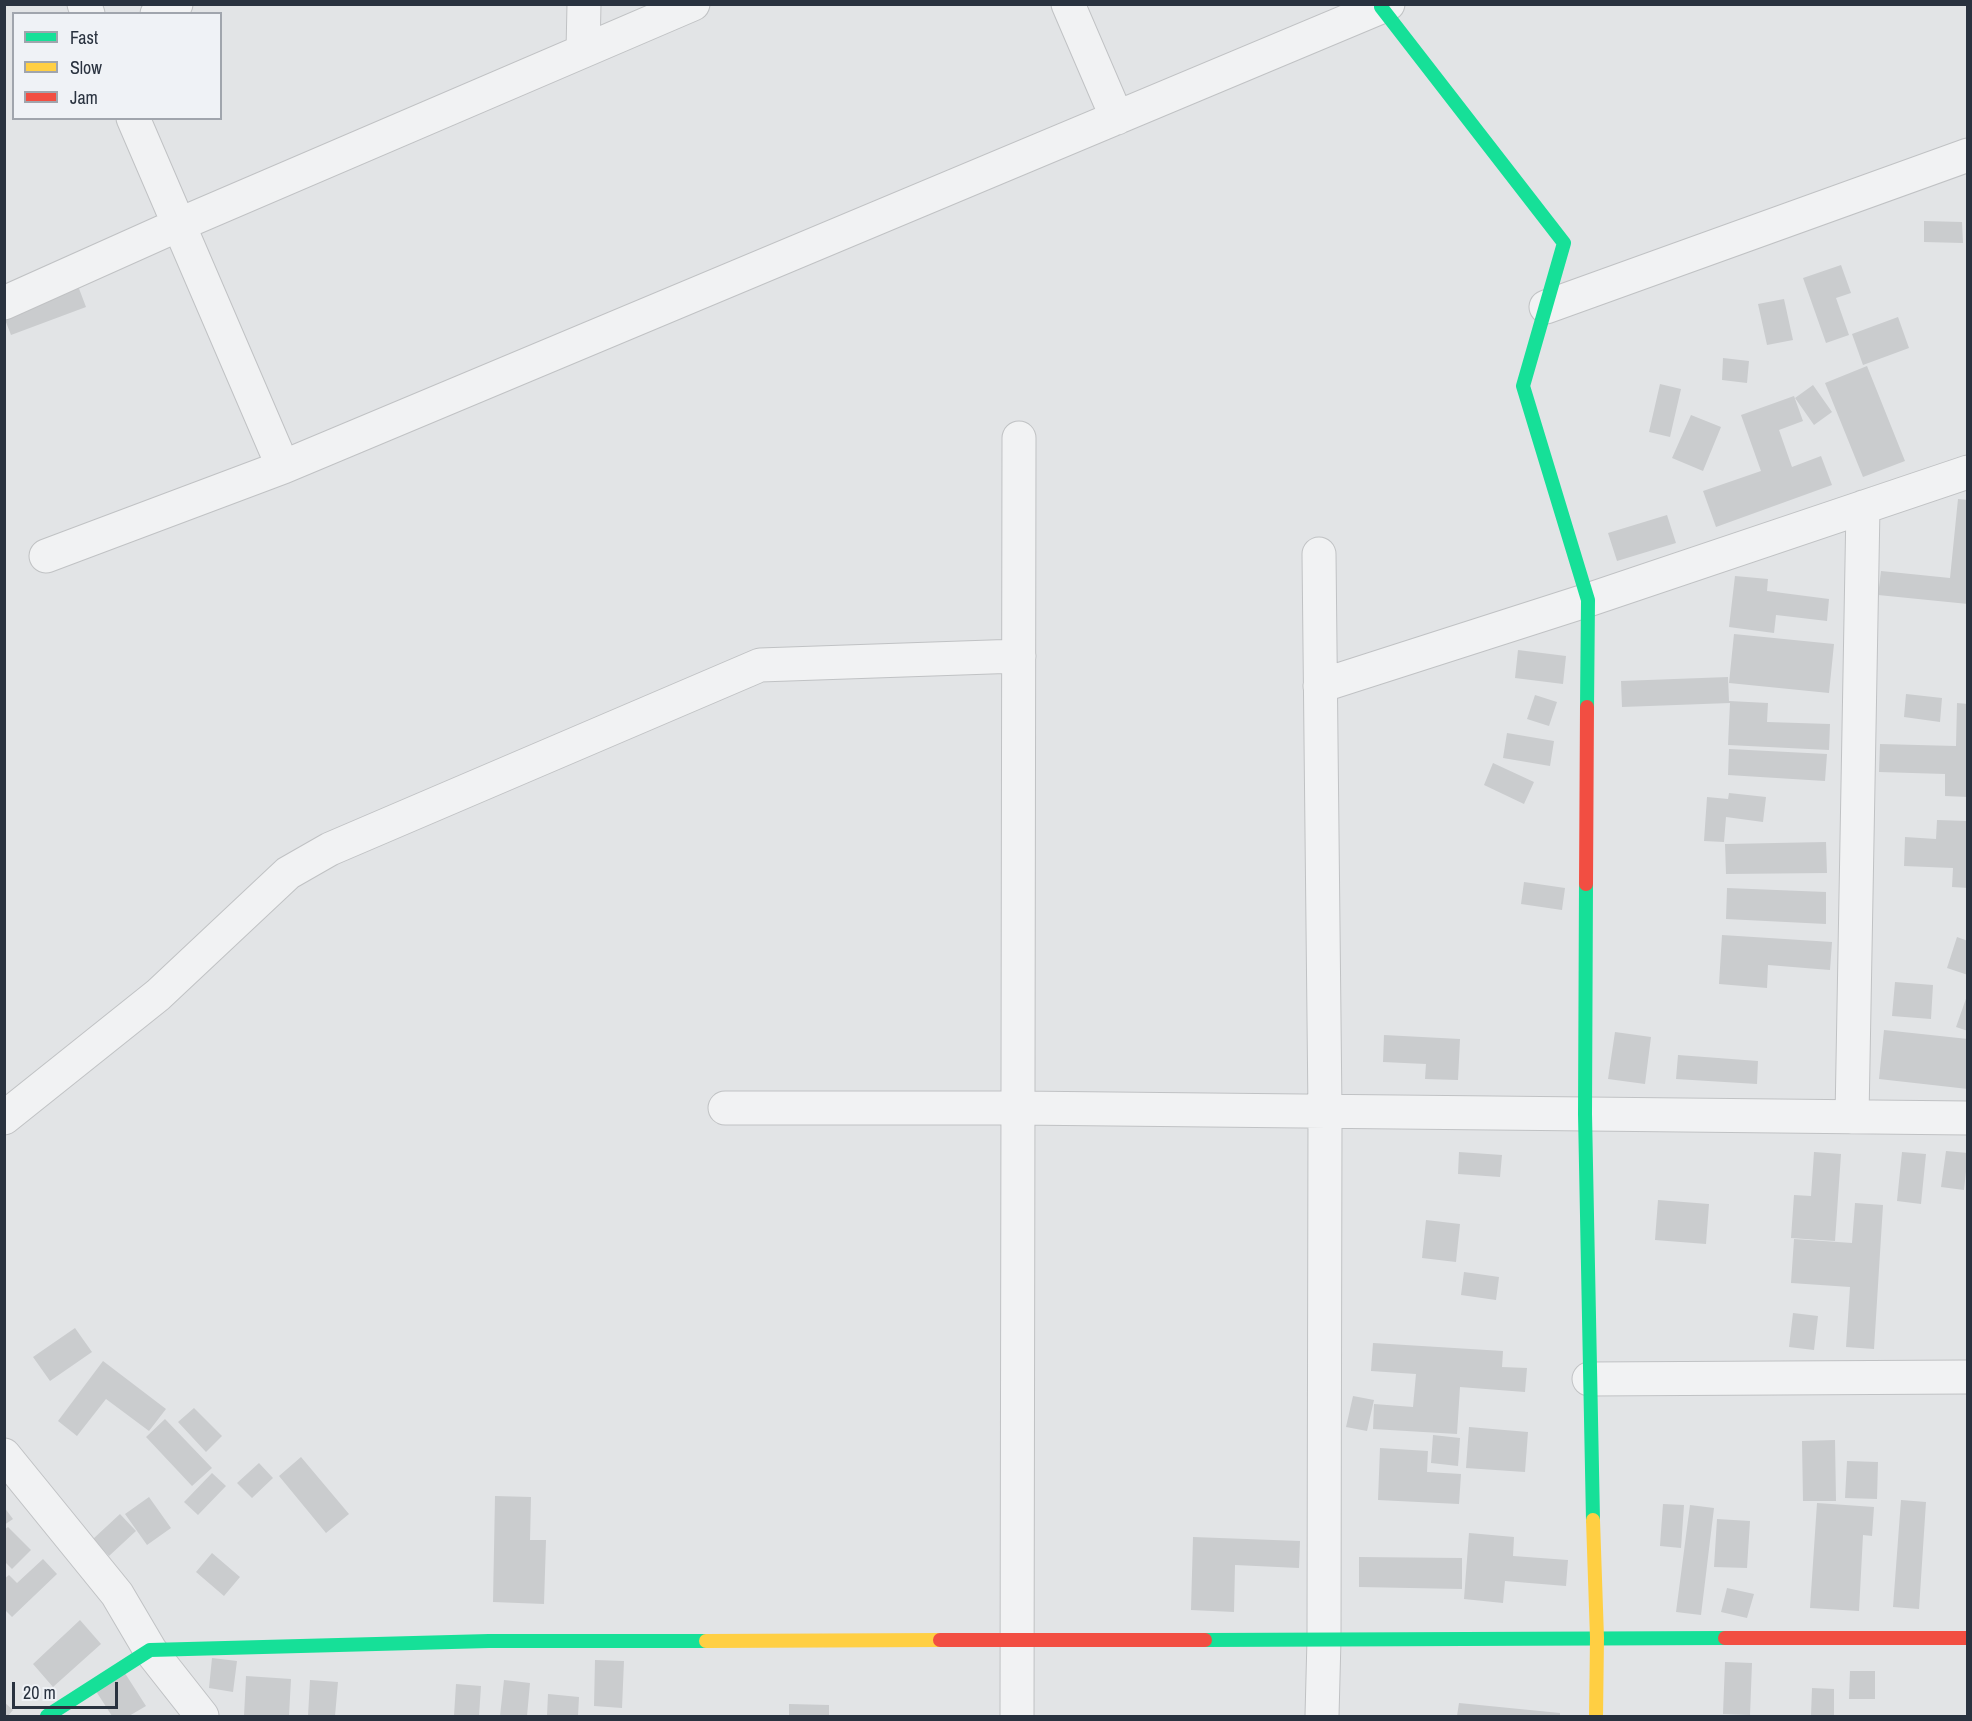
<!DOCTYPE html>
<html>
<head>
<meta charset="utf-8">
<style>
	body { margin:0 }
	#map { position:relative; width:1972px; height:1721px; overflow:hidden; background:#e2e4e6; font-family:"Archivo Narrow",sans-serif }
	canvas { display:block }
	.frame { position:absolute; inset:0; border:6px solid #29323f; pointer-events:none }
	.legend { position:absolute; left:12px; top:12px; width:210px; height:108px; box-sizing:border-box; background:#eff2f6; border:2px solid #a0a5ad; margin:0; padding:8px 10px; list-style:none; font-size:18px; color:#29323f }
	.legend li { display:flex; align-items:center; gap:12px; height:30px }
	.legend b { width:30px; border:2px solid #a0a5ad }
	.scale { position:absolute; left:12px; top:1682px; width:106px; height:27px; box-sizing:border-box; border:3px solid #29323f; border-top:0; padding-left:8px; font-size:18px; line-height:21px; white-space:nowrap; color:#29323f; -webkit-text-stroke:4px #eff2f6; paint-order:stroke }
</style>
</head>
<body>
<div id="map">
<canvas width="1972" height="1721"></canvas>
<div class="frame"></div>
<ul class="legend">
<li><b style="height:8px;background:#16e098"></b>Fast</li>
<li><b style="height:8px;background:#ffcf43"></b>Slow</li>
<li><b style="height:8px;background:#f24e42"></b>Jam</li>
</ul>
<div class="scale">20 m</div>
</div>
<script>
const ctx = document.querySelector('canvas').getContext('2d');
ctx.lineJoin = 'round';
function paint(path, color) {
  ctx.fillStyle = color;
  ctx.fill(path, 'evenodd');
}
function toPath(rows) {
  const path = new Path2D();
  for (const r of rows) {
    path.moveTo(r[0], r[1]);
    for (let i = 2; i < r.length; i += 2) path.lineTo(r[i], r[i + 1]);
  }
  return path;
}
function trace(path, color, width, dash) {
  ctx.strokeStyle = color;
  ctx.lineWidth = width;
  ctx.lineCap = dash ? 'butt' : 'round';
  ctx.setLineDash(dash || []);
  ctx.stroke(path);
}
paint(toPath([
	[1924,221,1962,222,1963,243,1924,242],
	[1841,265,1851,293,1836,298,1849,335,1826,343,1803,278],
	[72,270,86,307,11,335,4,317],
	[1784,299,1793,340,1767,345,1758,304],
	[1898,317,1909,348,1863,365,1852,334],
	[1723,358,1749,361,1747,383,1722,380],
	[1867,366,1905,461,1863,477,1825,383],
	[1660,384,1681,389,1670,437,1649,432],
	[1813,385,1832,412,1814,425,1795,398],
	[1794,396,1803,421,1779,430,1792,467,1821,456,1832,485,1716,527,1703,491,1761,471,1741,415],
	[1691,415,1721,427,1703,471,1672,458],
	[1958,499,1968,500,1968,604,1878,595,1881,571,1950,578],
	[1667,515,1676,543,1617,561,1608,533],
	[1735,576,1768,579,1767,591,1829,599,1827,621,1776,615,1774,633,1729,627],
	[1734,634,1834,644,1829,693,1729,683],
	[1518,650,1566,656,1563,684,1515,678],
	[1728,677,1729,701,1768,703,1767,722,1830,724,1829,750,1728,745,1730,703,1622,707,1621,681],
	[1906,694,1942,698,1940,722,1904,717],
	[1535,695,1557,702,1549,726,1527,719],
	[1957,703,1968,704,1968,797,1945,796,1945,774,1879,772,1880,744,1956,746],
	[1507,733,1554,741,1550,766,1503,758],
	[1729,749,1827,754,1825,781,1728,775],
	[1493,763,1534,782,1524,804,1484,785],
	[1729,793,1766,797,1763,822,1726,817,1724,842,1704,841,1707,797,1728,799],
	[1937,820,1968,821,1968,888,1952,887,1953,868,1904,866,1905,837,1936,839],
	[1826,842,1827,873,1726,874,1725,844],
	[1524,882,1565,888,1562,910,1521,904],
	[1727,888,1826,892,1826,924,1726,919],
	[1722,935,1832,942,1830,970,1768,965,1767,988,1719,984],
	[1957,937,1968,941,1968,975,1947,968],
	[1895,982,1933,985,1931,1019,1892,1016],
	[1968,993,1968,1031,1956,1027],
	[1884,1030,1968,1039,1968,1089,1879,1079],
	[1615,1032,1651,1037,1645,1084,1608,1079],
	[1384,1035,1460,1039,1458,1080,1425,1079,1426,1064,1383,1062],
	[1678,1055,1758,1061,1757,1084,1676,1079],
	[1946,1151,1968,1153,1964,1190,1941,1187],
	[1459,1152,1502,1155,1500,1177,1458,1174],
	[1814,1152,1841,1154,1835,1241,1791,1238,1794,1195,1811,1196],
	[1902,1152,1926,1154,1921,1204,1897,1201],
	[1658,1200,1709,1204,1706,1244,1655,1240],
	[1855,1203,1883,1205,1874,1349,1846,1347,1850,1287,1791,1283,1794,1239,1852,1243],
	[1426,1220,1460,1224,1456,1262,1422,1258],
	[1464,1272,1499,1277,1496,1300,1461,1295],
	[1793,1313,1818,1316,1814,1350,1789,1347],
	[75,1328,92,1352,50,1381,33,1357],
	[1373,1343,1503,1351,1502,1367,1527,1368,1525,1392,1460,1387,1457,1434,1373,1429,1374,1404,1413,1407,1416,1374,1371,1371],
	[103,1361,166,1409,149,1431,106,1399,77,1436,58,1421],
	[1353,1396,1374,1400,1367,1431,1346,1427],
	[194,1408,222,1436,206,1452,178,1422],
	[165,1419,212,1468,192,1486,146,1437],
	[1469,1427,1528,1432,1525,1472,1466,1468],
	[1433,1435,1460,1438,1458,1466,1431,1463],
	[1835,1440,1836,1501,1803,1501,1802,1441],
	[1380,1448,1428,1451,1427,1472,1461,1474,1459,1504,1378,1500],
	[301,1457,349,1514,326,1533,279,1476],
	[1847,1461,1878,1462,1877,1499,1845,1498],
	[259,1463,273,1478,252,1498,237,1483],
	[212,1473,226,1486,198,1515,184,1502],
	[495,1496,531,1497,530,1540,546,1540,544,1604,493,1602],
	[149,1497,171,1528,147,1545,125,1514],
	[1901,1500,1926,1502,1919,1609,1893,1607],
	[1817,1503,1874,1507,1872,1536,1863,1535,1859,1611,1810,1608],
	[1663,1504,1684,1505,1681,1548,1660,1546],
	[1690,1505,1714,1508,1701,1615,1676,1612],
	[4,1507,13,1519,4,1525],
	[120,1514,136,1531,109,1556,93,1539],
	[1717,1519,1750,1521,1747,1568,1714,1567],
	[8,1527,31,1550,12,1569,4,1561,4,1530],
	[1469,1533,1514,1537,1513,1556,1568,1560,1566,1586,1505,1581,1503,1603,1464,1599],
	[1193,1537,1300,1541,1299,1568,1235,1565,1234,1612,1191,1610],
	[212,1553,240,1577,224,1596,196,1572],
	[1359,1557,1462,1558,1462,1589,1359,1587],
	[43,1559,57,1574,12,1617,4,1609,4,1579,9,1575,17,1583],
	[1727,1588,1754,1594,1747,1618,1721,1612],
	[80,1620,101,1644,53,1687,33,1664],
	[212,1658,237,1661,233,1692,209,1688],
	[595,1660,624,1661,622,1708,594,1706],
	[1725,1662,1752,1663,1750,1715,1723,1714],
	[121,1667,146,1706,129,1716,112,1716,92,1685],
	[1850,1671,1875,1671,1875,1699,1849,1699],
	[246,1676,291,1679,289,1716,244,1716],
	[310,1680,338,1682,335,1716,308,1716],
	[504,1680,530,1683,527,1716,500,1716],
	[456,1684,481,1686,479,1716,454,1716],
	[1812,1688,1834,1689,1834,1716,1811,1716],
	[548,1694,579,1697,578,1716,547,1716],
	[4,1702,13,1710,8,1716,4,1716],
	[1459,1703,1560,1713,1560,1716,1457,1716],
	[789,1704,829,1705,829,1716,789,1716]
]), '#caccce');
const street = toPath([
	[84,4,88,14],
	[1068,4,1117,118],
	[157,14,176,4],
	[583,51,584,4],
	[133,118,283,467],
	[4,303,178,225,693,4],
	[1546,307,1968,155],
	[1319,554,1325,1111,1324,1639,1322,1716],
	[46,556,283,467,1388,4],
	[1320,686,1588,600,1968,472],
	[725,1108,1018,1108,1968,1118],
	[1852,1117,1863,507],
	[4,1118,158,995,288,873,330,849,760,665,1019,656],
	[1589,1379,1968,1377],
	[4,1455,117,1594,150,1650,202,1716],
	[1017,1716,1019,438]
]);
trace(street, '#c0c2c4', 35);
trace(street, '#f1f2f3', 33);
trace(toPath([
	[1381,7,1564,243,1523,386,1588,600,1587,707],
	[1586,884,1585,1114,1593,1520],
	[1205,1640,1725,1638],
	[47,1716,150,1650,489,1641,706,1641]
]), '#16e098', 14);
trace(toPath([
	[1593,1520,1597,1638,1596,1716],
	[706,1641,940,1640]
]), '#ffcf43', 14);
trace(toPath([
	[1586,884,1587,707],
	[1725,1638,1968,1638],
	[940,1640,1205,1640]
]), '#f24e42', 14);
</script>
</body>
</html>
